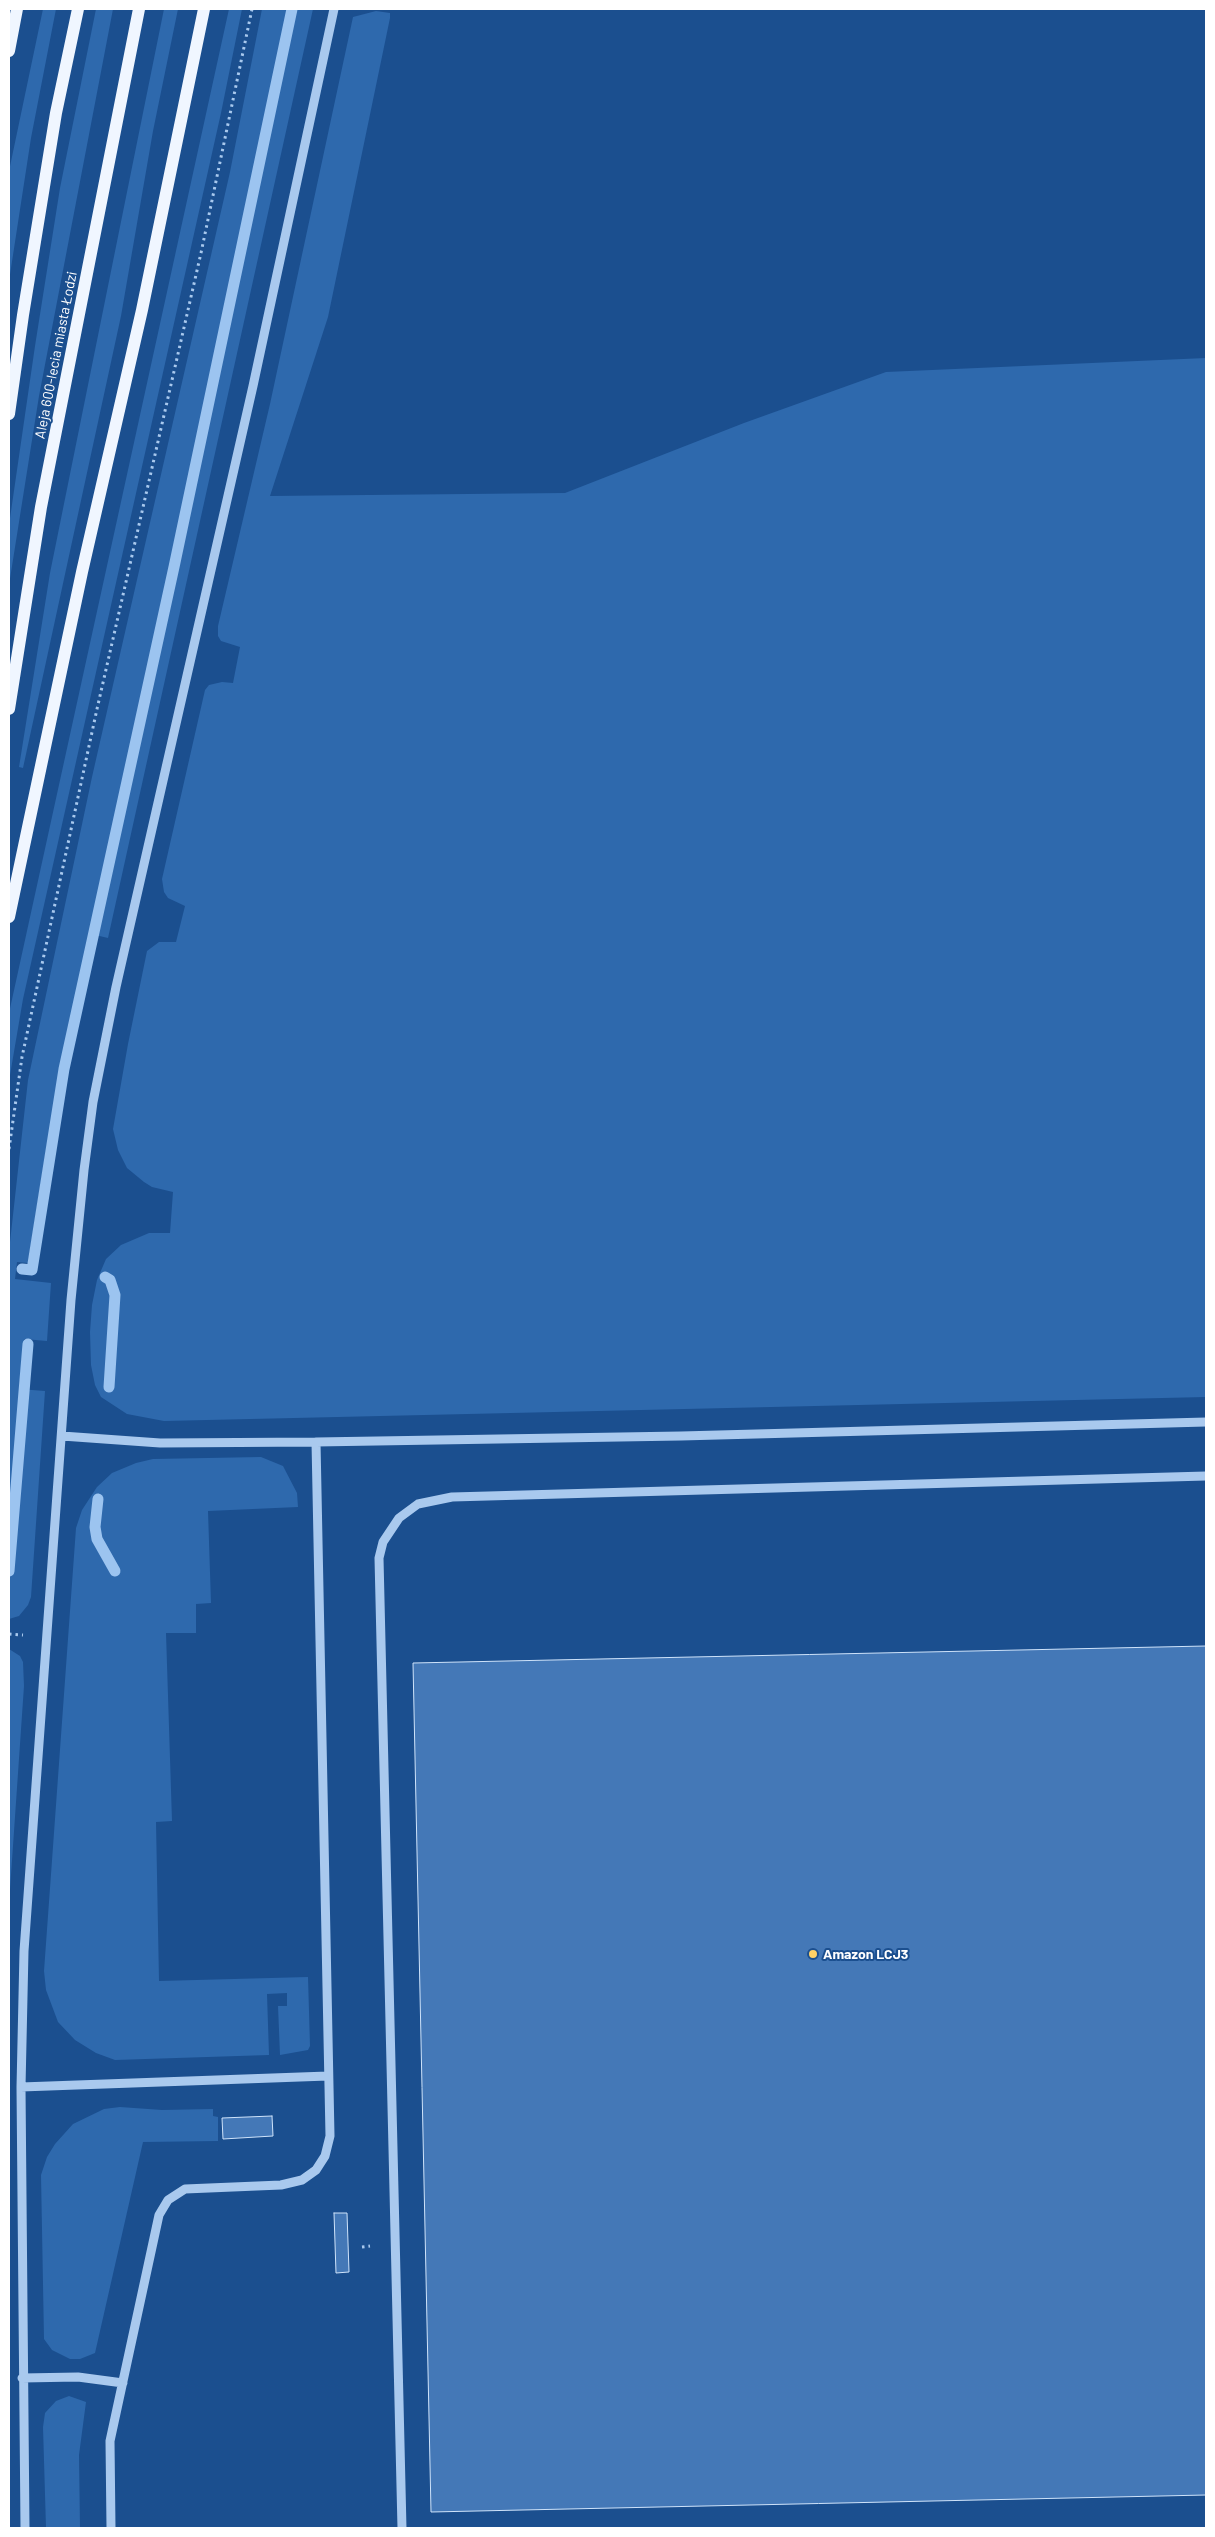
<!DOCTYPE html>
<html>
<head>
<meta charset="utf-8">
<style>
	body { margin:0 }
	#map { position:relative; width:1215px; height:2537px; overflow:hidden; background:#1b4f8f; font-family:Barlow,sans-serif }
	canvas { display:block }
	.frame { position:absolute; inset:0; border:10px solid #fff; pointer-events:none }
</style>
</head>
<body>
<div id="map">
<canvas width="1215" height="2537"></canvas>
<div class="frame"></div>
</div>
<script>
const ctx = document.querySelector('canvas').getContext('2d');
ctx.lineJoin = 'round';
function paint(path, color) {
  ctx.fillStyle = color;
  ctx.fill(path, 'evenodd');
}
function toPath(rows) {
  const path = new Path2D();
  for (const r of rows) {
    path.moveTo(r[0], r[1]);
    for (let i = 2; i < r.length; i += 2) path.lineTo(r[i], r[i + 1]);
  }
  return path;
}
function trace(path, color, width, dash) {
  ctx.strokeStyle = color;
  ctx.lineWidth = width;
  ctx.lineCap = dash ? 'butt' : 'round';
  ctx.setLineDash(dash || []);
  ctx.stroke(path);
}
function label(font, color, halo, rows, align = 'center') {
  ctx.font = font + ' Barlow,sans-serif';
  ctx.lineWidth = 4;
  ctx.setLineDash([]);
  ctx.textBaseline = 'middle';
  ctx.strokeStyle = halo;
  ctx.fillStyle = color;
  for (const [text, x, y, turn = 0] of rows) {
    ctx.save();
    ctx.translate(x, y);
    ctx.rotate((+turn || 0) * Math.PI / 180);
    ctx.textAlign = isNaN(turn) ? turn : align;
    if (halo) ctx.strokeText(text, 0, 0);
    ctx.fillText(text, 0, 0);
    ctx.restore();
  }
}
paint(toPath([
	[43,9,56,9,31,138,9,281,9,171],
	[96,9,113,9,39,396,9,585,9,525,35,346,60,188],
	[164,9,178,9,153,131,121,316,23,768,19,767,50,573],
	[229,9,242,9,221,113,23,999,9,1081,9,1013],
	[262,9,313,9,108,938,91,934,47,1144,28,1263,17,1262,15,1279,51,1283,47,1341,24,1339,19,1389,45,1391,31,1597,28,1605,19,1616,9,1619,9,1251,28,1080,92,777,230,172],
	[376,11,390,13,390,18,328,317,270,496,565,493,744,423,886,372,1206,358,1206,1397,164,1421,127,1414,101,1397,95,1385,91,1365,90,1332,92,1305,97,1280,106,1259,121,1245,149,1233,170,1233,173,1192,152,1187,144,1182,127,1168,118,1150,113,1129,128,1044,147,951,159,942,176,942,185,906,168,898,164,892,162,879,205,690,209,685,222,682,233,683,240,647,221,641,218,636,218,626,270,404,353,17],
	[261,1457,283,1466,297,1493,298,1507,208,1511,211,1603,196,1604,196,1633,166,1633,172,1821,156,1822,159,1981,308,1977,310,2046,308,2050,280,2055,278,2006,287,2006,287,1993,267,1994,269,2055,115,2060,96,2053,75,2040,58,2022,46,1990,44,1971,76,1528,82,1510,97,1487,112,1473,136,1463,153,1459],
	[9,1649,20,1656,23,1662,24,1686,9,1904],
	[120,2107,162,2110,213,2109,213,2116,218,2117,218,2141,143,2142,95,2353,80,2359,70,2359,52,2350,44,2339,41,2175,47,2157,55,2144,73,2124,104,2109],
	[69,2396,86,2402,79,2455,80,2528,46,2528,43,2427,45,2413,56,2401]
]), '#2e69ad');
trace(toPath([
	[22,1269,32,1270,64,1069,174,567,292,9],
	[105,1277,110,1280,115,1295,109,1387],
	[98,1499,95,1527,97,1539,115,1571],
	[9,1571,28,1344]
]), '#9cc4f0', 11);
const building = toPath([
	[1206,1646,1206,2495,431,2512,413,1663,1206,1646],
	[272,2116,273,2136,223,2139,222,2118,272,2116],
	[334,2213,347,2213,349,2272,336,2273,334,2213]
]);
paint(building, '#4478b7');
trace(building, '#cfe3fa', 1);
trace(toPath([
	[9,1149,22,1057,97,709,201,253,252,9],
	[9,1634,23,1635],
	[362,2247,370,2246]
]), '#a9c9ee', 3, [2.5, 4]);
trace(toPath([
	[62,1436,160,1443,316,1442,681,1436,1206,1422],
	[21,2087,328,2076],
	[22,2378,78,2377,123,2383],
	[25,2528,21,2087,24,1951,71,1300,84,1170,93,1102,116,987,253,386,334,9],
	[111,2528,110,2441,159,2215,168,2200,185,2189,281,2185,302,2180,316,2170,325,2156,330,2136,316,1442],
	[402,2528,379,1558,383,1542,399,1518,418,1504,452,1497,1206,1476]
]), '#a9c9ee', 9);
trace(toPath([
	[9,51,17,9],
	[9,414,23,315,56,113,78,9],
	[9,709,41,507,139,9],
	[9,917,82,572,142,310,204,9]
]), '#f0f6ff', 12);
for (const [x, y, r, color] of [
	[813,1954,5,"#ffd166"]
]) {
  const dot = new Path2D();
  dot.arc(x, y, r, 0, 2 * Math.PI);
  ctx.fillStyle = color;
  ctx.fill(dot);
  trace(dot, '#1b4f8f', 2);
}
label('14px', '#fff', '#1b4f8f', [
	["Aleja 600-lecia miasta Łodzi",56,355,-79]
]);
label('bold 14px', '#fff', '#1b4f8f', [
	["Amazon LCJ3",823,1954]
], 'left');
</script>
</body>
</html>
